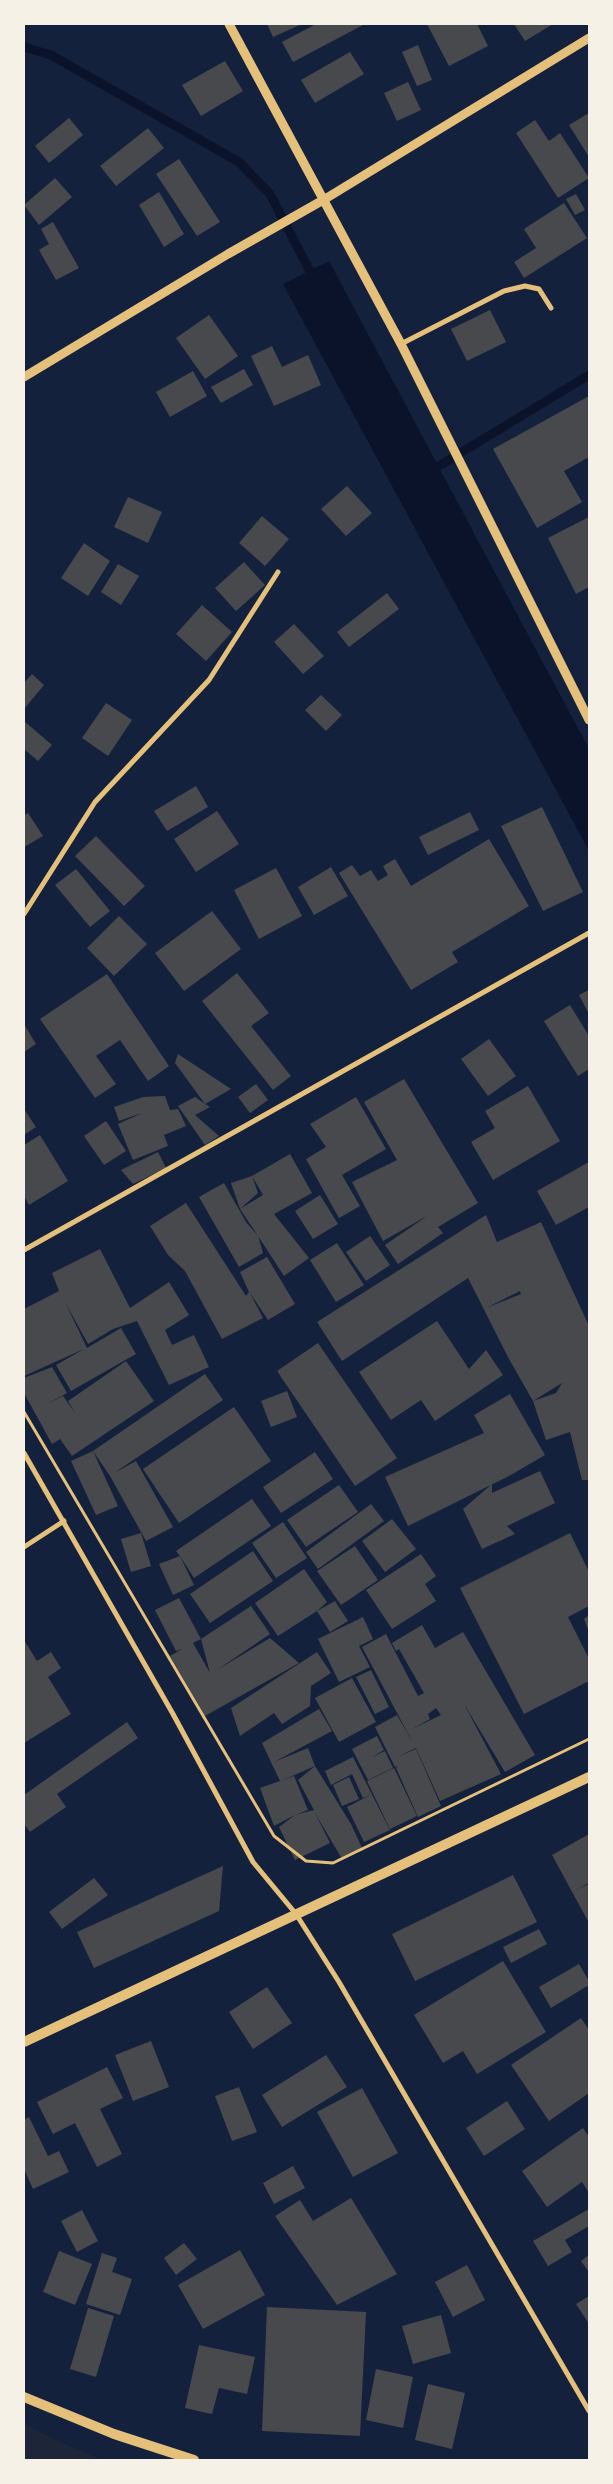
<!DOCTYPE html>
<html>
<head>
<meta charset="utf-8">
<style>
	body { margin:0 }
	#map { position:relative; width:613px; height:2484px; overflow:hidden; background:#14213d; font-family:Barlow,sans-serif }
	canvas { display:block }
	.frame { position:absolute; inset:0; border:25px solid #f6f1e7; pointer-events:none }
</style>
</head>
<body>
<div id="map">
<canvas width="613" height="2484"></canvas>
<div class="frame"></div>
</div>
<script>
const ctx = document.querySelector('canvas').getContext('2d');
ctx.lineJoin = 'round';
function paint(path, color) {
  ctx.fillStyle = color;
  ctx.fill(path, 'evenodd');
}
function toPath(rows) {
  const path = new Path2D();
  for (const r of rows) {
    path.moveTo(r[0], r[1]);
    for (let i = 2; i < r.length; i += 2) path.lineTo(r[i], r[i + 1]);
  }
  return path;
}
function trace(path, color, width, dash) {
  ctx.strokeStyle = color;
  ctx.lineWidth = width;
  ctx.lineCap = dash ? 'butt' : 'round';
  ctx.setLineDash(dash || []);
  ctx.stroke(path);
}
paint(toPath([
	[24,2425,83,2452,102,2460,24,2460]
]), '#1d2539');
paint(toPath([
	[329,261,589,749,589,851,283,284]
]), '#0b132b');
trace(toPath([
	[24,47,51,55,239,162,270,194,315,281],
	[429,472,589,375]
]), '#0b132b', 9);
paint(toPath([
	[267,24,302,24,273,37],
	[316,24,365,24,293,62,282,42],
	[427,24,477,24,488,46,449,66],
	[514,24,553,24,525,41],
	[418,45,432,80,417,86,402,52],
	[350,52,364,74,315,103,301,80],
	[225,61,243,91,201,116,182,85],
	[408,82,421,110,397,121,384,93],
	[589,113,589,157,569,125],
	[69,118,83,135,49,163,35,146],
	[535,120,549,141,560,133,589,178,558,198,516,133],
	[148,128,164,148,116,186,100,166],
	[179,159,220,222,197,236,156,174],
	[55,178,72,197,39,225,24,205],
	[159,192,184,234,164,247,139,205],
	[576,194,585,210,575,215,566,199],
	[564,203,587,238,524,278,514,262,536,248,524,229],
	[53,222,79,268,56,280,39,250,49,244,41,229],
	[490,310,506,342,467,361,451,329],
	[209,315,238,356,205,379,176,338],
	[272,346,282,367,308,355,321,385,274,406,251,356],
	[244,369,253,385,221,403,211,387],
	[193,371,207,396,170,417,156,392],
	[589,396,589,457,564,471,582,502,537,528,493,449],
	[347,486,372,513,346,536,321,509],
	[128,497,162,512,148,543,114,527],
	[262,516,289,539,265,566,239,543],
	[589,517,589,587,576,594,548,538],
	[84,543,110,561,88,596,61,578],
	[244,562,265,585,236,611,215,588],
	[118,564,139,576,121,605,101,592],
	[387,593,399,609,349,647,337,632],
	[202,605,232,632,206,661,176,634],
	[294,624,324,656,303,674,274,642],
	[32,674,44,685,24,709,24,683],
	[321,695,342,715,326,731,305,710],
	[106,703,132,720,108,756,82,738],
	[24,721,52,745,38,761,24,749],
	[196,786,208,807,167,831,154,811],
	[542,807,583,892,543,911,501,826],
	[217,811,239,844,196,872,174,839],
	[470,812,479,830,428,855,419,837],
	[28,813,43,836,24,847,24,815],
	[96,836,145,886,124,906,75,856],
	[489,839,529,906,452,952,458,962,411,990,339,873,352,865,360,876,371,870,378,881,388,875,383,866,395,859,411,886],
	[331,867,348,896,314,915,298,887],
	[276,868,302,916,259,939,234,890],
	[76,869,110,911,90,927,55,885],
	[212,911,241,949,184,991,155,953],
	[119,916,147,944,114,976,87,948],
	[237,973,269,1013,251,1026,291,1076,273,1090,202,1001],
	[107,974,169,1066,148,1081,120,1040,96,1056,116,1084,95,1098,40,1019],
	[589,990,589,1014,579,995],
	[570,1005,589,1036,589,1069,578,1076,544,1021],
	[24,1024,36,1044,24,1052],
	[489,1039,516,1076,488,1096,461,1059],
	[178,1054,231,1089,205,1104,210,1107,195,1115,219,1136,205,1145,178,1106,195,1097,205,1104,175,1063],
	[404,1079,478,1203,438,1227,443,1233,398,1264,385,1245,427,1216,383,1241,352,1182,397,1160,364,1102],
	[256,1084,268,1100,250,1113,238,1097],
	[528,1086,560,1141,493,1180,471,1142,495,1128,485,1111],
	[165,1096,170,1110,178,1109,186,1126,164,1135,168,1146,133,1160,118,1124,142,1113,119,1121,114,1107,143,1097],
	[356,1097,386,1149,342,1175,360,1206,339,1218,306,1159,326,1147,310,1124],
	[24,1109,36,1127,24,1135],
	[106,1121,126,1151,104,1165,84,1136],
	[40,1135,68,1181,29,1205,24,1196,24,1145],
	[158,1152,166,1168,133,1184,121,1170],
	[290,1154,312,1193,274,1214,309,1258,284,1276,258,1236,263,1253,239,1267,199,1197,224,1183,246,1222,258,1236,240,1209,231,1183,252,1176],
	[252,1176,263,1195,240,1209,258,1193],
	[589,1162,589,1207,556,1225,537,1191],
	[320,1195,338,1224,313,1239,295,1211],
	[186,1203,246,1296,249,1292,240,1272,267,1257,295,1304,268,1320,250,1293,263,1318,222,1339,185,1271,168,1255,150,1226],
	[486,1215,497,1242,541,1222,589,1326,589,1480,582,1480,570,1432,546,1440,533,1401,509,1359,468,1278,342,1361,317,1322],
	[520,1291,521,1294,486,1308],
	[562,1383,556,1393,533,1401],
	[370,1236,390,1265,366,1281,346,1252],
	[337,1243,364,1285,336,1302,310,1260],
	[100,1249,130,1308,169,1282,189,1315,165,1330,172,1345,194,1335,209,1367,169,1385,137,1321,113,1329,88,1344,65,1302,87,1348,121,1328,136,1354,71,1391,56,1365,84,1349,24,1376,24,1309,59,1291,52,1273],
	[437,1321,469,1369,486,1350,503,1375,435,1421,421,1400,391,1420,359,1372],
	[318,1343,397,1458,355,1486,277,1371],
	[126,1361,154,1401,72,1456,60,1439,52,1444,24,1393,24,1378,52,1367,67,1393,47,1404,63,1396,75,1413,68,1401],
	[205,1374,223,1400,114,1473,136,1461,173,1527,146,1541,110,1476,93,1451,118,1506,96,1515,71,1461,93,1451],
	[287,1391,297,1417,271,1427,261,1401],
	[510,1394,545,1455,509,1476,408,1526,385,1477,484,1433,474,1415],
	[234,1407,271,1461,179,1523,143,1469],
	[315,1452,333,1479,281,1513,263,1487],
	[540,1471,555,1503,507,1526,515,1534,482,1549,463,1509,492,1484,492,1493],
	[339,1485,358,1512,306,1547,287,1520],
	[252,1499,271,1526,194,1578,180,1556,194,1585,173,1595,159,1564,180,1556,176,1551],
	[371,1504,384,1521,318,1569,306,1552],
	[392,1519,416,1549,385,1572,362,1541],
	[283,1522,307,1558,276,1578,252,1543],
	[141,1533,151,1566,131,1572,121,1539],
	[570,1533,589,1572,589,1606,568,1617,589,1659,589,1681,524,1714,460,1588],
	[355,1546,378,1580,341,1605,317,1571],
	[253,1551,273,1581,210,1623,190,1594],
	[421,1554,436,1576,425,1584,436,1601,392,1629,366,1590],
	[304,1569,327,1602,317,1611,278,1636,255,1603],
	[179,1598,201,1639,193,1643,210,1673,201,1639,251,1606,270,1634,217,1670,270,1638,299,1663,205,1716,170,1656,182,1649,176,1651,155,1610],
	[335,1601,348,1621,330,1632,317,1611],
	[589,1615,589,1632,584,1619],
	[363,1617,373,1639,359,1646,370,1667,339,1682,318,1639],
	[422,1625,435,1648,463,1632,535,1755,505,1772,464,1704,501,1774,440,1801,416,1748,397,1757,416,1749,441,1806,418,1817,396,1768,398,1766,395,1767,375,1727,397,1715,413,1743,362,1647,386,1634,418,1696,424,1693,399,1649,396,1651,392,1643],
	[436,1708,441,1715,412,1729,430,1719,428,1714],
	[24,1640,37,1661,51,1652,61,1668,48,1677,71,1714,24,1743],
	[317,1652,331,1673,311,1686,310,1706,282,1724,274,1713,240,1736,231,1708],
	[371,1670,389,1707,375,1714,356,1677],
	[352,1678,376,1722,339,1742,315,1698],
	[319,1709,332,1731,274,1762,308,1748,315,1766,351,1824,363,1850,342,1859,315,1813,330,1843,295,1860,279,1827,295,1815,274,1826,260,1788,280,1781,262,1743],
	[315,1766,298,1780,314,1810,295,1815,308,1810,294,1776,283,1780],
	[127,1722,138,1738,57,1794,66,1807,30,1832,24,1824,24,1795],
	[377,1736,384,1750,372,1757,385,1751,393,1768,368,1780,352,1749],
	[353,1757,390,1830,364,1842,347,1807,372,1794,363,1798,352,1774,331,1785,325,1771],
	[394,1768,417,1816,390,1829,367,1781],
	[349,1777,359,1799,342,1806,333,1785],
	[589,1834,589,1883,576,1890,589,1884,589,1923,552,1855],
	[223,1866,219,1911,94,1968,77,1932],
	[513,1875,537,1922,415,1981,392,1934],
	[94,1878,108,1895,62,1929,49,1912],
	[539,1929,547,1944,511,1963,503,1947],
	[503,1961,546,2032,477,2074,463,2051,443,2063,414,2015],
	[579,1964,589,1981,589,1985,551,2008,539,1987],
	[267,1987,292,2023,253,2049,229,2012],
	[581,2018,589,2030,589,2093,549,2121,511,2065],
	[151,2041,169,2087,133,2101,115,2055],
	[326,2055,347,2087,282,2127,262,2095],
	[107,2067,123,2098,100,2109,122,2154,97,2167,75,2123,53,2134,37,2102],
	[239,2087,257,2132,232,2141,215,2096],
	[362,2088,398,2153,353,2177,317,2112],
	[507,2101,525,2129,484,2156,466,2128],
	[29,2117,48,2156,59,2151,69,2172,33,2189,24,2169,24,2120],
	[583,2128,589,2137,589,2193,582,2182,547,2207,522,2171],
	[293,2166,305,2188,274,2204,263,2183],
	[351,2198,397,2274,337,2305,275,2216,300,2200,313,2221],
	[589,2209,589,2226,565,2240,572,2252,548,2266,533,2241],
	[82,2210,98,2241,77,2252,61,2221],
	[184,2243,197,2259,176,2275,164,2258],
	[240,2250,265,2295,203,2329,178,2285],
	[59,2251,92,2264,75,2305,43,2292],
	[102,2253,117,2258,112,2272,132,2279,120,2315,86,2304],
	[589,2255,589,2272,581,2261],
	[467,2265,485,2300,453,2317,435,2282],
	[589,2296,589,2324,576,2304],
	[267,2307,366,2312,360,2436,262,2431],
	[88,2308,114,2316,96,2377,70,2369],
	[441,2315,451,2353,413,2364,402,2326],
	[199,2345,255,2357,247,2394,219,2388,212,2414,185,2408],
	[376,2369,413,2377,403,2428,366,2420],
	[428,2384,465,2393,452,2449,415,2440]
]), '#48494c');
trace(toPath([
	[24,1412,274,1836,306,1861,333,1863,589,1739]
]), '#e5c07b', 3);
trace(toPath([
	[401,344,504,291,525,286,539,289,551,308],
	[24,914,95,802,209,680,278,572],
	[24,1250,589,933],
	[24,1453,173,1714,253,1862,296,1914,339,1982,589,2411],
	[24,1547,64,1521]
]), '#e5c07b', 5);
trace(toPath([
	[229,24,401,344,589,720],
	[24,377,228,254,325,199,589,38]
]), '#e5c07b', 9);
trace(toPath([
	[24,2042,589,1777],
	[24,2397,114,2434,194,2460]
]), '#e5c07b', 10);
</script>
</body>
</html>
